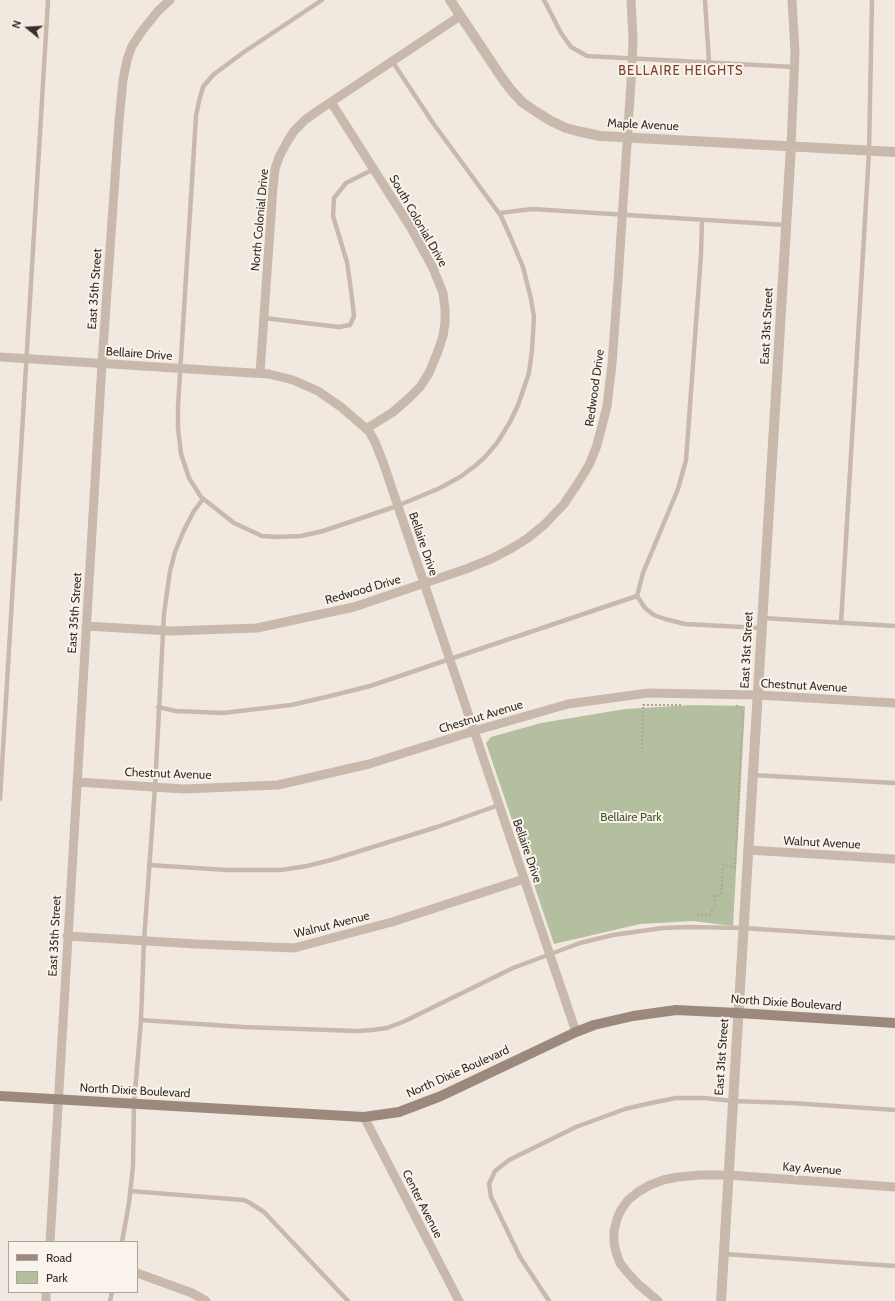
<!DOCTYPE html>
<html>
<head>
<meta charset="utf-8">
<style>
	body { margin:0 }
	#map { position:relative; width:895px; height:1301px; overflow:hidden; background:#f1e9df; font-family:Cabin,sans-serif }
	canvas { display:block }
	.legend { position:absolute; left:8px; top:1241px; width:130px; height:52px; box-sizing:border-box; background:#f9f3eb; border:1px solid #aba49e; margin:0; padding:5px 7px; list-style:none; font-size:12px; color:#372e2a }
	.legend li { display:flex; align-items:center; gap:8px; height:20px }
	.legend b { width:20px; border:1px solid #aba49e }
	.north { position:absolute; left:8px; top:8px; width:40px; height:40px; -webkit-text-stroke:3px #f9f3eb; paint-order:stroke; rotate:288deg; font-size:11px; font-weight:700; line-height:16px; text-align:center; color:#372e2a }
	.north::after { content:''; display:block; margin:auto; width:14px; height:18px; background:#372e2a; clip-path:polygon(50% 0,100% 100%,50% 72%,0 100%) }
</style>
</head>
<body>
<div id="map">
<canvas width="895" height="1301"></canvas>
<ul class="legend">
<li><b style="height:5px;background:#9c897d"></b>Road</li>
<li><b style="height:11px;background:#b4bfa0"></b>Park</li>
</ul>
<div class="north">N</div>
</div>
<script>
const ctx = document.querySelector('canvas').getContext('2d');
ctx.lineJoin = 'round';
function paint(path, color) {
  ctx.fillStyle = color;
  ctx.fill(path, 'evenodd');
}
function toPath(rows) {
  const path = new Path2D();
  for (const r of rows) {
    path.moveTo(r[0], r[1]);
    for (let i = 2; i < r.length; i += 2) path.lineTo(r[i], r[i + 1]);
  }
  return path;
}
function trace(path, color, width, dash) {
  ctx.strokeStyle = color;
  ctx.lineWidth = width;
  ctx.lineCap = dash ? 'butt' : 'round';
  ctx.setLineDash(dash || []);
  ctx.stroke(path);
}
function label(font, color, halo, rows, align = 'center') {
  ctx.font = font + ' Cabin,sans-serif';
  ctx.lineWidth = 4;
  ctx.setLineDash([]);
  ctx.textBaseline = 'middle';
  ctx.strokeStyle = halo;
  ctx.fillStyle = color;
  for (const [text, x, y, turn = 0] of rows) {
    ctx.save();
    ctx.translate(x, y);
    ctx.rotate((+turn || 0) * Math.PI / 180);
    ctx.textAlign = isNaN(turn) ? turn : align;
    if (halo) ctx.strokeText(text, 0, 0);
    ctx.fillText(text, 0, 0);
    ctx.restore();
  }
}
paint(toPath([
	[693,705,745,706,733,926,693,921,640,924,554,944,486,743,491,737,541,723,625,709]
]), '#b4bfa0');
trace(toPath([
	[642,749,643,705,682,705],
	[714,896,721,895,723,865,735,867,743,713,741,709,735,704],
	[697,915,709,915,716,905,713,893]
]), '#b4a396', 2, [2, 2]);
trace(toPath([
	[322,0,244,52,213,75,203,87,199,101,196,116,178,406,178,428,181,454,189,478,201,497,234,523,262,536,278,537,301,536,323,531,397,506,440,488,460,477,475,466,485,457,497,443,510,422,518,405,529,373,532,350,534,317,531,299,523,267,510,236,501,216,433,123,392,61],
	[544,0,561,33,571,47,587,56,794,67],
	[705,0,709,62],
	[500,213,532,209,786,225],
	[702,220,701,255,686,460,678,489,643,573,637,596,645,608,654,615,665,619,685,624,761,628],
	[264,318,339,327,350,325,354,316,352,298,347,262,333,216,334,198,346,183,374,169],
	[763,618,895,626],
	[841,623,869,152,872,0],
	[158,707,176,711,223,713,291,705,326,697,370,686,637,596],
	[753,775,895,783],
	[0,799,48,0],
	[149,865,227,870,281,870,307,866,331,860,437,827,499,805],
	[141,1020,243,1027,357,1031,372,1030,387,1028,405,1021,513,968,580,943,613,935,663,928,689,927,743,928,895,938],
	[130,1191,244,1200,250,1203,264,1212,348,1301],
	[122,1242,129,1203,133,1166,134,1104,141,1020,144,941,155,787,164,614,170,571,175,552,184,530,194,511,203,499],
	[724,1254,895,1266],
	[110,1301,112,1292],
	[549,1301,520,1257,491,1197,489,1184,495,1171,509,1160,576,1127,625,1109,651,1103,676,1098,704,1098,733,1101,791,1103,895,1110]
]), '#c8b9ac', 4.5);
trace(toPath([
	[331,102,411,228,433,268,443,293,445,309,445,323,443,336,438,351,429,373,420,387,409,398,393,412,366,429],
	[791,146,795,52,792,0],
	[0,357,269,374,293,380,318,391,341,407,369,431,375,442,383,462,576,1032],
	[260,373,273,187,275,169,279,157,287,142,294,131,305,120,316,112,460,16],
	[86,626,171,631,257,628,354,607,466,569,491,559,512,548,528,538,545,524,564,504,578,483,589,465,596,448,602,426,607,406,612,364,618,281,632,67,633,39,631,0],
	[77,782,184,789,278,785,369,764,474,731,568,704,648,693,757,695,895,703],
	[748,850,895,859],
	[67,936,196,944,294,948,392,922,524,879],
	[364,1117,459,1301],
	[50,1242,102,363,119,121,123,80,127,60,132,46,142,31,158,11,170,0],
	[137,1273,192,1293,206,1301],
	[46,1301,46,1292],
	[658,1301,638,1284,627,1272,620,1263,616,1252,614,1243,614,1231,617,1219,621,1210,628,1200,638,1192,650,1185,663,1180,678,1177,700,1175,728,1175,895,1187]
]), '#c8b9ac', 9);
trace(toPath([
	[450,0,502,78,511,90,522,102,535,111,551,121,566,128,577,131,600,136,895,152],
	[721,1301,791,146]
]), '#c8b9ac', 10);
trace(toPath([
	[0,1096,364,1117,399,1112,441,1096,576,1032,594,1025,633,1016,676,1010,738,1013,895,1023]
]), '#9c897d', 10);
label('12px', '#372e2a', '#f9f3eb', [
	["Maple Avenue",643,125,3],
	["North Colonial Drive",260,220,-85],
	["South Colonial Drive",418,221,60],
	["East 35th Street",95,289,-86],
	["East 31st Street",767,326,-87],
	["Bellaire Drive",139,354,4],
	["Redwood Drive",595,388,-82],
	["Bellaire Drive",423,544,71],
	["Redwood Drive",363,590,-16],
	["East 35th Street",75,613,-86],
	["East 31st Street",747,650,-87],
	["Chestnut Avenue",804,686,3],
	["Chestnut Avenue",481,717,-17],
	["Chestnut Avenue",168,774,2],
	["Walnut Avenue",822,843,3],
	["Bellaire Drive",527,851,71],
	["Walnut Avenue",332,925,-14],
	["East 35th Street",55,936,-87],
	["North Dixie Boulevard",786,1003,4],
	["East 31st Street",722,1057,-86],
	["North Dixie Boulevard",458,1072,-24],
	["North Dixie Boulevard",135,1091,3],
	["Kay Avenue",812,1169,4],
	["Center Avenue",422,1204,63]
]);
label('12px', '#455330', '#f9f3eb', [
	["Bellaire Park",631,817]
]);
ctx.letterSpacing = '1px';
label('13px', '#7f402a', '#f9f3eb', [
	["BELLAIRE HEIGHTS",681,71]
]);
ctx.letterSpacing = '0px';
</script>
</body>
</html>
